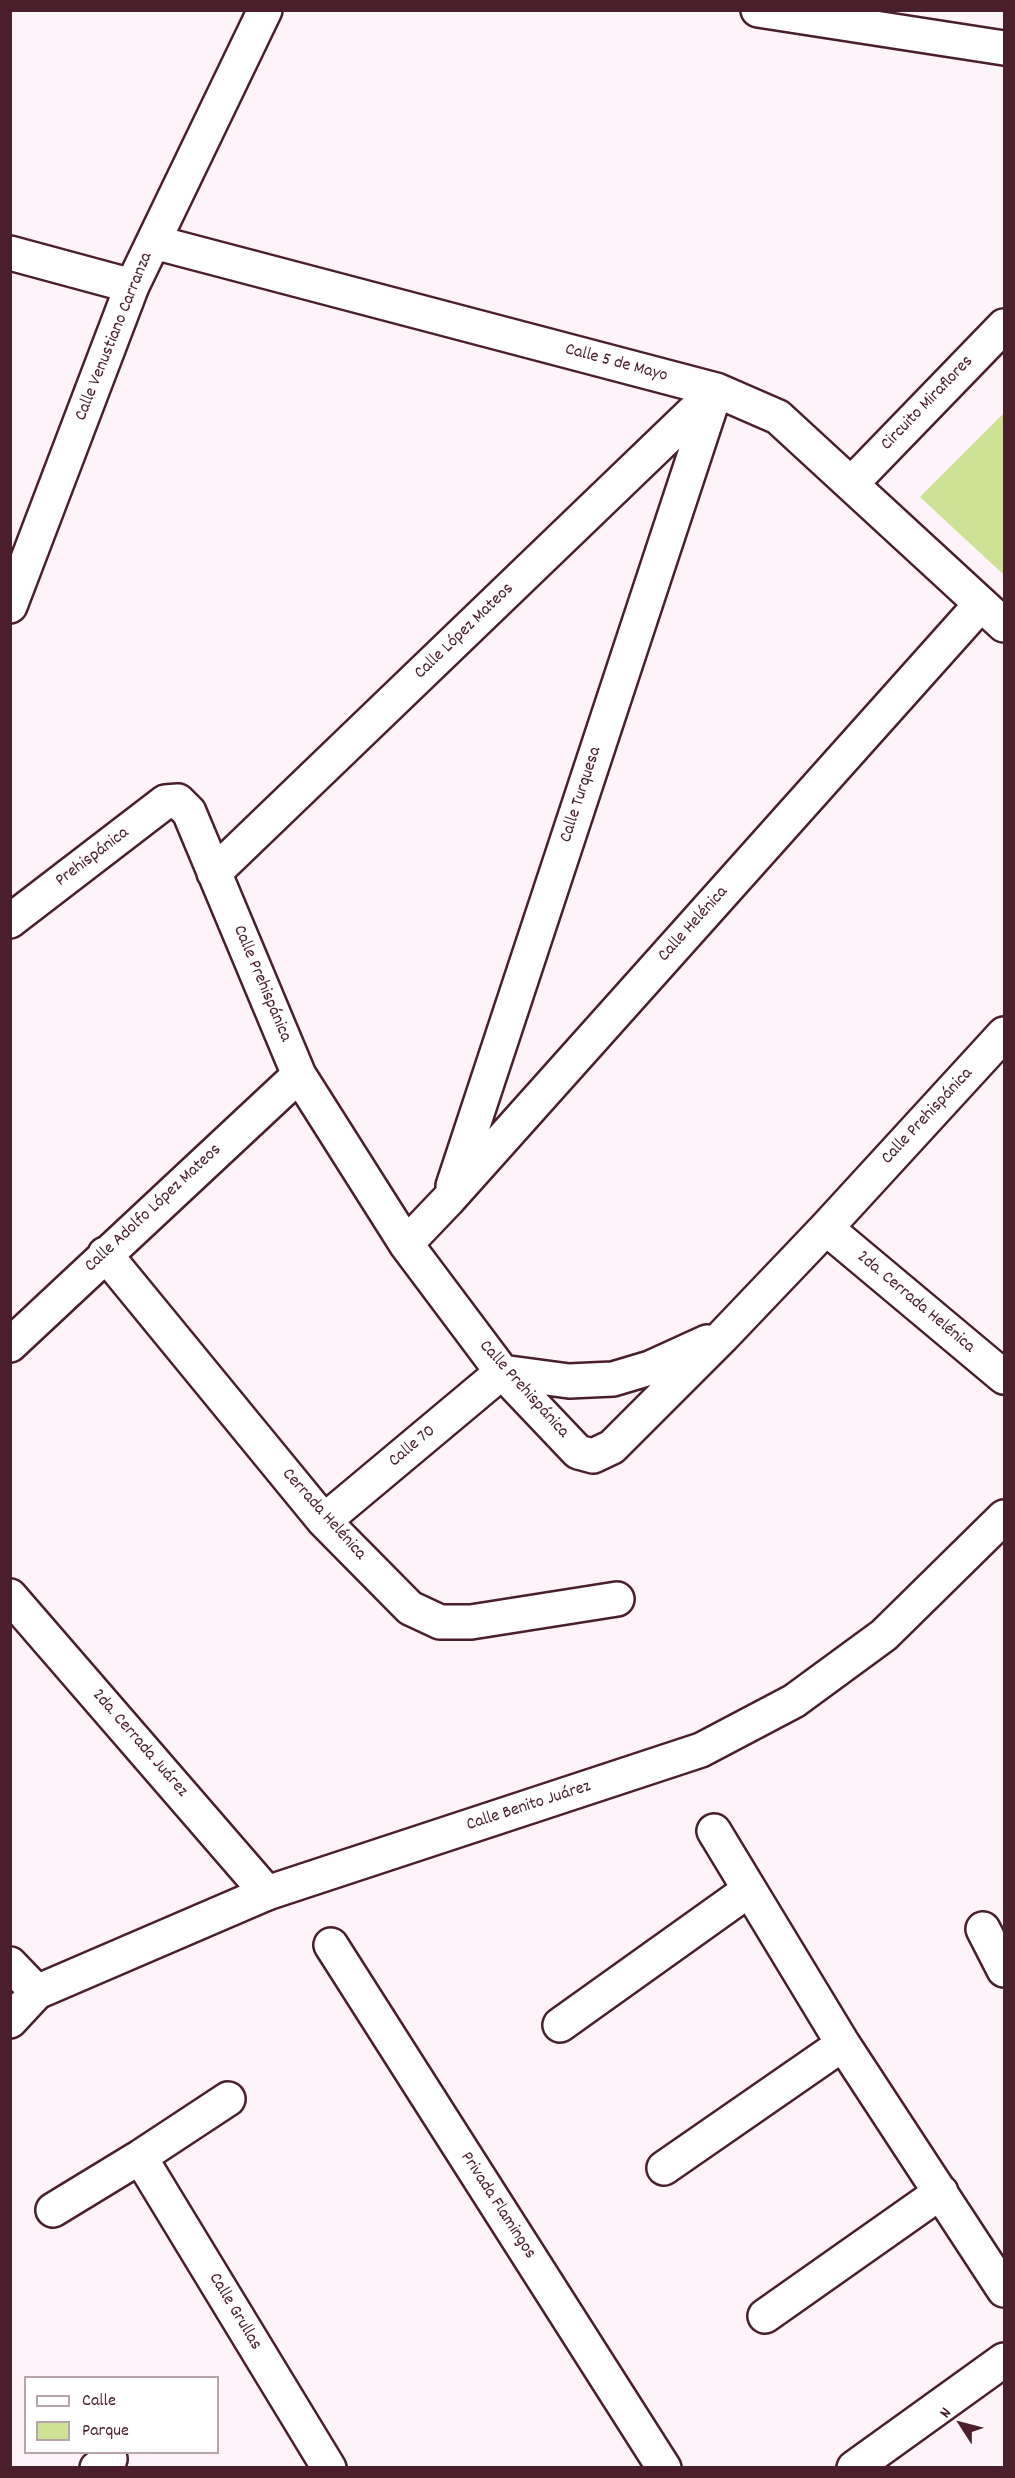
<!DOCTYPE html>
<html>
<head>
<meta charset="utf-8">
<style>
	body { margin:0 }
	#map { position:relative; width:1015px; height:2478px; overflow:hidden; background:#fef3f8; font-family:Dekko,sans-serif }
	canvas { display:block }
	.frame { position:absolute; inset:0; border:12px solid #4a1f2b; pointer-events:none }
	.legend { position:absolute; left:24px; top:2376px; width:195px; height:78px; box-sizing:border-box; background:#fff; border:2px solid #b7a5aa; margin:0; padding:8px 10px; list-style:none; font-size:18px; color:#4a1f2b }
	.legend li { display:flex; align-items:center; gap:12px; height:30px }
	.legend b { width:30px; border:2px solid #b7a5aa }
	.north { position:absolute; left:931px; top:2394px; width:60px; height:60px; -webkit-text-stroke:4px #fff; paint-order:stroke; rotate:306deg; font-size:16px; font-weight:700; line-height:24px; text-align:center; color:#4a1f2b }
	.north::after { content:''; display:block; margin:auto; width:21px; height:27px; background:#4a1f2b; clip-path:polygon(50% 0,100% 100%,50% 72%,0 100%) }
</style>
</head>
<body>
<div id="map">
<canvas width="1015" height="2478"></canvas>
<div class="frame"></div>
<ul class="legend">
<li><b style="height:8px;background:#fff"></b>Calle</li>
<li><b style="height:16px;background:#cee296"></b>Parque</li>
</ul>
<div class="north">N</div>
</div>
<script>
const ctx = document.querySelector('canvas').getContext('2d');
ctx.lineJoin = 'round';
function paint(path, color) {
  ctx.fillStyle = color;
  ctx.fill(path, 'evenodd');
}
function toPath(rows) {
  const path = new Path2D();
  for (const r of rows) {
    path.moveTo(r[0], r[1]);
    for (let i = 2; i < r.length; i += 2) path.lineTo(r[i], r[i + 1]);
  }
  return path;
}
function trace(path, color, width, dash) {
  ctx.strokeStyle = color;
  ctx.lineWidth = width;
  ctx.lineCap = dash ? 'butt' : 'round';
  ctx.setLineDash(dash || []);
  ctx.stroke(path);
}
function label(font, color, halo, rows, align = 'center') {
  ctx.font = font + ' Dekko,sans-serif';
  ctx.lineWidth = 4.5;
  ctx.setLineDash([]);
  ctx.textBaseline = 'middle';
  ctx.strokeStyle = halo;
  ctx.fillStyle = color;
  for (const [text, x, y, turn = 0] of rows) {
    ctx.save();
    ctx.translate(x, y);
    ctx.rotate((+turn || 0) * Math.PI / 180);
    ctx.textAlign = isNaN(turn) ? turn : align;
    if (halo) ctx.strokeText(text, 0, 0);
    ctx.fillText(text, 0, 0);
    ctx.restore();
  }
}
paint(toPath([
	[1004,413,1004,575,920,497]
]), '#cee296');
const minor = toPath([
	[154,242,716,390,778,417,1004,625],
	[10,253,132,286],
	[852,483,1004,326],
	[10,606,132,286,265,10],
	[214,873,712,394],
	[10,921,165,802,178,801,189,812,299,1075,406,1244,502,1372,578,1452,593,1456,612,1447,723,1336,826,1228,1004,1034],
	[453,1186,716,390],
	[826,1228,1004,1377],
	[406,1244,448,1200,981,604],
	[105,1254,324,1521,410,1608,440,1622,471,1622,617,1599],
	[10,1345,299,1075],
	[324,1521,502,1372,569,1381,613,1379,650,1368,707,1342],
	[10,1596,267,1893],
	[714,1831,843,2044,1004,2290],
	[983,1929,1004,1970],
	[331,1945,664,2468],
	[10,1964,37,1992],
	[560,2025,749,1890],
	[140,2157,329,2468],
	[664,2168,843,2044],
	[53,2210,140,2157,228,2099],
	[765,2316,941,2192],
	[97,2468,110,2459],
	[854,2468,1004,2360]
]);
const tertiary = toPath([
	[758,10,1004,48],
	[10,2021,37,1992,267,1893,701,1750,794,1701,884,1635,1004,1517]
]);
trace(minor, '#4a1f2b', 38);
trace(tertiary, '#4a1f2b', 38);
trace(minor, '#fff', 33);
trace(tertiary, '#fff', 33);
label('18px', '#4a1f2b', '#fff', [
	["Calle Venustiano Carranza",115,337,-68],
	["Calle 5 de Mayo",616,364,15],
	["Circuito Miraflores",928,404,-46],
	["Calle López Mateos",465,632,-44],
	["Calle Turquesa",582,795,-72],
	["Prehispánica",93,858,-37],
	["Calle Helénica",694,925,-48],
	["Calle Prehispánica",261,984,67],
	["Calle Prehispánica",928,1117,-47],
	["Calle Adolfo López Mateos",154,1209,-43],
	["2da. Cerrada Helénica",915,1303,40],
	["Calle Prehispánica",523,1390,48],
	["Calle 70",413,1447,-40],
	["Cerrada Helénica",323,1515,48],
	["2da. Cerrada Juárez",139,1744,49],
	["Calle Benito Juárez",529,1807,-18],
	["Privada Flamingos",497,2206,57],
	["Calle Grullas",234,2312,59]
]);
</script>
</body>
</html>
